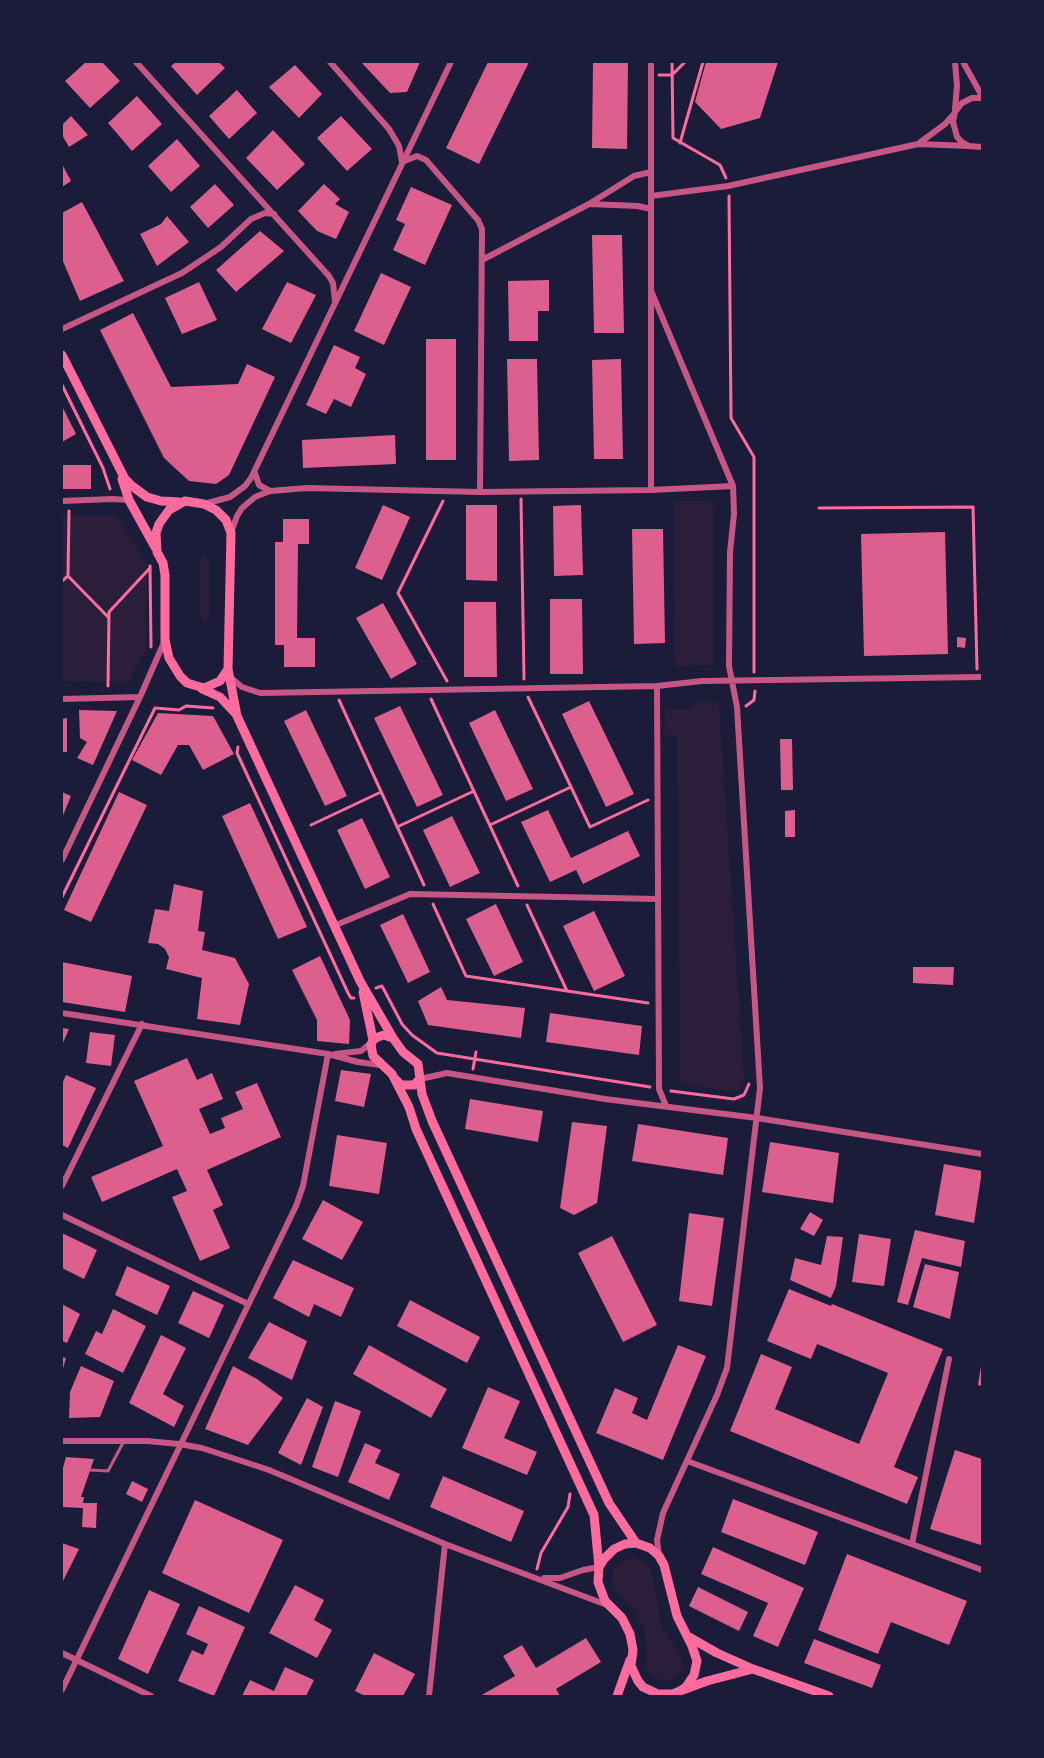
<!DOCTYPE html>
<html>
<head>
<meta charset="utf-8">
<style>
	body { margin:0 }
	#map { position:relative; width:1044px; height:1758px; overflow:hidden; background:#1b1b3a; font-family:Raleway,sans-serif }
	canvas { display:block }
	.frame { position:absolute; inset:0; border:63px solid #1b1b3a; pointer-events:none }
</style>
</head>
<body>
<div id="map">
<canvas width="1044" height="1758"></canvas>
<div class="frame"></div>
</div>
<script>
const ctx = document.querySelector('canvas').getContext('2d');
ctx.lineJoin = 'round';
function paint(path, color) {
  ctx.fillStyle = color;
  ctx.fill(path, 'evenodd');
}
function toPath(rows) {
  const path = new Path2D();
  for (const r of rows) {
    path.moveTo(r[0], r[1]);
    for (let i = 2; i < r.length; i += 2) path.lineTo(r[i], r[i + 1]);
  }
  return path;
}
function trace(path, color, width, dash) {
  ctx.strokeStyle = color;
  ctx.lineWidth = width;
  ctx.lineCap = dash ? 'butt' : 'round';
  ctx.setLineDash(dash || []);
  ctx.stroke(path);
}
paint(toPath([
	[713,500,714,665,675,667,673,501],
	[62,515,117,515,147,564,146,650,128,683,62,681],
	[204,552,210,559,210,616,205,625,200,616,200,559],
	[700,700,719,702,744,1075,743,1084,738,1090,732,1092,680,1083,677,735,664,735,665,709,690,709],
	[634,1557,648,1565,653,1578,662,1628,681,1657,682,1666,679,1673,669,1680,661,1680,649,1673,646,1664,647,1651,644,1629,634,1609,617,1593,613,1585,612,1575,615,1568,622,1561]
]), '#2a1e3b');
paint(toPath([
	[86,62,102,62,120,81,90,108,65,81],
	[176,62,219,62,225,68,197,95,171,66],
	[361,62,420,62,407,92,390,93],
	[488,62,529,62,479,164,446,148],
	[593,62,628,62,627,149,592,148],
	[706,62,778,62,760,118,721,129,695,102],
	[295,65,322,94,299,118,269,87],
	[237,90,257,113,229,139,209,116],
	[137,96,162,124,132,151,108,123],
	[71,116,88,135,69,147,62,135,62,125],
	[341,116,372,149,347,171,317,138],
	[273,130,305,164,277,190,246,158],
	[177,139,200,166,171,192,148,166],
	[62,164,71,181,62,187],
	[215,184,234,205,208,228,190,207],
	[324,184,340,199,335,204,349,212,336,239,317,231,298,211],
	[411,187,452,205,425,265,393,250,405,224,396,220],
	[82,202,124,281,80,301,62,259,62,213],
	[167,216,189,242,157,266,140,234,161,224],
	[260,231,284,251,236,292,216,270],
	[592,235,622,235,624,333,594,333],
	[381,273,411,287,384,345,354,331],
	[549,280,549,311,538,311,538,341,509,341,508,281],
	[199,282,217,320,182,334,165,298],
	[287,282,316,295,291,343,262,329],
	[133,313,171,387,238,384,247,364,275,377,229,475,216,484,189,481,164,458,100,330],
	[426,339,456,339,456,460,426,460],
	[334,345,360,357,355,368,366,374,351,407,334,399,326,414,306,405],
	[507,359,537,359,539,460,509,461],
	[621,359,623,459,594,459,592,360],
	[62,406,76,434,62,442],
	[395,435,396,464,303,468,302,440],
	[62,465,91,465,91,489,62,489],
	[383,505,410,517,382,580,355,568],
	[466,505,497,505,497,581,466,580],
	[581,505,583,575,554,576,553,506],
	[283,519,309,519,309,544,298,544,297,638,315,638,315,667,284,667,284,645,275,645,275,542,283,542],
	[632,529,663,529,665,643,634,644],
	[945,532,948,654,864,656,861,534],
	[550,599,582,599,583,674,550,674],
	[464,602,496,602,497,677,464,677],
	[383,603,417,664,391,679,356,618],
	[957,637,966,638,965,648,957,647],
	[589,701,634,794,606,807,562,714],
	[400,706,443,795,417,807,374,718],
	[79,710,117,711,93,765,77,758,87,742,80,738],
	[306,710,347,796,325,806,284,721],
	[495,710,533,789,506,801,469,723],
	[158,713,213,716,234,754,203,770,189,745,178,745,161,775,132,760],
	[67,718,67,752,62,752,62,719],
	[780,739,792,739,793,790,781,790],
	[62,792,71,796,62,818],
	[119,792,147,805,91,922,64,910],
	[250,803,307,927,278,939,222,816],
	[548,810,571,858,628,831,640,856,583,884,576,870,550,882,521,822],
	[795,810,795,837,785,837,785,811],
	[452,816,480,873,450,887,423,830],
	[362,818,390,877,365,889,337,830],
	[174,884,203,891,198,931,205,932,202,950,235,958,249,984,240,1025,197,1019,202,978,166,969,169,957,165,949,158,944,148,943,155,909,169,911],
	[496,904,523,962,494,976,466,919],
	[594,911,625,976,594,991,563,926],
	[403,914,430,972,408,983,380,925],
	[320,956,350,1020,349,1044,317,1041,317,1020,292,970],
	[62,962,132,976,125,1012,62,1002],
	[913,967,954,967,953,985,913,983],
	[441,987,447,1000,525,1008,521,1038,428,1025,418,1001],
	[550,1013,642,1026,639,1055,546,1042],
	[62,1028,69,1029,62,1045],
	[90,1032,115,1035,111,1066,86,1063],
	[187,1058,197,1080,212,1073,223,1099,199,1109,210,1134,225,1128,221,1118,243,1109,235,1092,257,1083,281,1137,207,1170,223,1205,213,1210,230,1248,200,1261,172,1197,187,1191,177,1169,102,1202,91,1177,163,1146,134,1081],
	[341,1070,371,1074,364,1107,335,1101],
	[66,1075,96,1088,68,1148,62,1145,62,1084],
	[470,1099,543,1111,538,1142,465,1129],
	[572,1122,607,1126,597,1203,574,1215,560,1208],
	[638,1124,728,1138,723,1175,632,1161],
	[337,1135,387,1143,379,1194,329,1186],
	[770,1142,839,1153,833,1203,762,1192],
	[944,1164,982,1171,974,1223,935,1215],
	[323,1200,363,1222,342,1260,302,1239],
	[810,1212,823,1220,814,1236,800,1229],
	[689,1213,724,1218,712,1306,679,1301],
	[915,1230,965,1241,961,1267,922,1258,908,1305,897,1302],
	[62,1233,97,1250,84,1279,62,1268],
	[859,1234,891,1239,884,1286,852,1282],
	[612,1236,657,1325,623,1342,578,1253],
	[827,1236,843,1237,836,1286,831,1298,790,1280,795,1258,821,1265],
	[293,1260,354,1288,341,1317,314,1304,309,1317,273,1298],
	[925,1264,959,1272,950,1319,913,1307],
	[127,1266,170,1286,157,1315,115,1295],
	[789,1289,831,1306,832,1304,943,1349,894,1467,918,1477,907,1504,730,1431,761,1354,792,1367,775,1409,859,1444,888,1373,817,1344,811,1359,767,1341],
	[193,1291,224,1305,209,1338,178,1323],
	[410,1300,480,1337,467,1363,397,1326],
	[62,1304,80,1314,67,1343,62,1341],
	[113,1309,146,1326,123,1373,85,1354,96,1331,102,1334],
	[269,1322,307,1341,292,1380,248,1358],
	[161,1335,186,1348,163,1394,184,1406,174,1427,129,1403],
	[369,1345,447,1389,431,1418,353,1374],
	[678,1345,706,1356,663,1460,596,1433,615,1388,638,1398,632,1413,647,1420],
	[62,1357,66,1358,62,1372],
	[81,1366,114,1381,100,1417,69,1418,70,1392],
	[233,1366,257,1379,283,1398,248,1445,205,1429],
	[981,1366,982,1366,982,1386,978,1385],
	[488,1387,520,1401,504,1438,537,1452,527,1475,462,1448],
	[307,1398,323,1407,301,1465,278,1453],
	[335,1401,361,1411,338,1477,312,1467],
	[365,1443,381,1450,375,1463,400,1474,389,1500,348,1482],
	[955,1450,982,1459,981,1545,930,1529],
	[66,1457,94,1459,81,1497,84,1497,83,1503,97,1503,96,1528,82,1527,83,1508,62,1507,62,1471],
	[443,1476,524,1511,511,1542,430,1507],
	[132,1481,148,1489,142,1502,126,1494],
	[733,1499,818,1532,805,1565,721,1532],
	[195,1500,283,1540,249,1613,162,1573],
	[62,1543,79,1549,62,1583],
	[713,1547,804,1588,778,1647,753,1636,768,1603,701,1574],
	[847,1554,967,1601,949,1645,891,1622,878,1654,818,1630],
	[295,1585,324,1600,314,1620,332,1630,317,1658,269,1633],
	[698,1587,748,1612,739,1631,689,1606],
	[149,1590,180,1604,148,1674,118,1659],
	[199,1606,245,1627,214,1696,178,1681,192,1650,203,1655,208,1644,186,1634],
	[586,1638,601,1662,556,1689,560,1696,480,1696,515,1676,503,1656,522,1645,536,1668],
	[814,1639,881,1665,872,1688,804,1663],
	[374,1653,415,1674,403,1696,365,1696,355,1691],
	[285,1667,314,1680,306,1696,242,1696,250,1680,274,1691]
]), '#dd5f8e');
trace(toPath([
	[672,62,673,138,720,165,726,178],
	[659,75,672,75,685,62],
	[680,143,703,62],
	[729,196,731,418,754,457,754,672],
	[62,385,103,468,110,489],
	[521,499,524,679],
	[443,501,398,593,447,681],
	[819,508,973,507,977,669],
	[69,511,68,576,109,618],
	[150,566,151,647],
	[62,581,68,576],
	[108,686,109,612,149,569],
	[431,699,518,886],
	[339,700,424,885],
	[746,706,754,700,755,691],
	[238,747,237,753,348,993,351,998,354,998],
	[571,787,590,827,648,800],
	[311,825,381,792],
	[490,825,571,787,528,697],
	[397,827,474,791],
	[62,897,155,708,179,710,186,706,213,708],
	[433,904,466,976,648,1003],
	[527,905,567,991],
	[376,988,382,986,402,1024,412,1035,437,1053,650,1087],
	[473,1069,476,1052],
	[671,1091,734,1099,744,1095,749,1084],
	[537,1569,541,1553,568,1507,570,1494]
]), '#ff6b9d', 3);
trace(toPath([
	[90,1470,108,1471,124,1441]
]), '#c65784', 3);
trace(toPath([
	[136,62,329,276,333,283,335,301],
	[330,62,389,129,399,146,402,162,417,156,426,160,478,220,482,229,480,492],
	[651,62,651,490],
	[955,62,957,86,955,109],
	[963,62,982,96],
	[982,98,972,98,962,103,955,112,953,122,957,137,962,142,969,146,982,147],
	[918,144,945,124,953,115],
	[651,196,728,186,918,144,969,146],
	[589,204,638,206,651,209],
	[482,260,589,204,634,176,651,172],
	[652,293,733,486,734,514,730,552,729,666,737,707,760,1088,727,1368,717,1395,663,1513,657,1540,659,1556],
	[62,329,182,273,221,247,251,219,265,213,274,214],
	[255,473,259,485,270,491],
	[62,501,112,499,129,500],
	[204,504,230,497,245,486,251,478,451,62],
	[231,533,237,516,242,508,255,497,270,491,307,488,480,492,651,490,733,486],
	[230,677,242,687,260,693,657,686,702,681,982,677],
	[657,686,659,1089,666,1106],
	[62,699,140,697],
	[62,860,140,697,165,640],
	[336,925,410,894,658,899],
	[62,1013,328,1054,358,1062,380,1065],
	[335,1054,361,1051,372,1042],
	[420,1079,447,1073,605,1099,757,1118,982,1154],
	[62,1186,142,1024],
	[62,1215,248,1304],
	[62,1441,147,1441,179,1444,202,1448,269,1470,445,1544,607,1605],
	[687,1461,982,1570],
	[912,1544,949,1359],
	[544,1578,560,1578,583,1570,599,1567],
	[62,1653,151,1696],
	[62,1690,296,1206,303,1186,328,1054],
	[429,1696,445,1544]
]), '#c65784', 6);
trace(toPath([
	[62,355,125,479,132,486,147,497,161,501,179,502],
	[122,479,129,500,155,547],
	[185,501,204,504,216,510,226,520,231,533,228,669,220,681,204,688,187,683,180,676,169,658,165,640,165,575,163,563,157,552,156,533,159,524,169,510,185,501],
	[228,669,237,716,360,981,393,1038],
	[202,689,220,697,236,714],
	[363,992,373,1040],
	[395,1079,401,1085,414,1085,420,1079,418,1064,403,1052,393,1038,384,1035,378,1037,373,1040,371,1045,373,1056,392,1074,409,1107,416,1129,594,1515,599,1567],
	[420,1079,422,1094,432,1121,609,1503,636,1543],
	[689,1637,717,1653,753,1669,829,1696],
	[680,1691,686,1687,694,1675,697,1661,692,1646,677,1616,664,1565,659,1556,650,1548,636,1543,625,1544,614,1549,604,1559,599,1567,598,1582,605,1601,622,1618,630,1634,633,1650,631,1666,638,1681,643,1687,658,1694,673,1694,680,1691,707,1681,753,1669],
	[617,1696,630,1660]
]), '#ff6b9d', 9);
</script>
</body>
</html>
